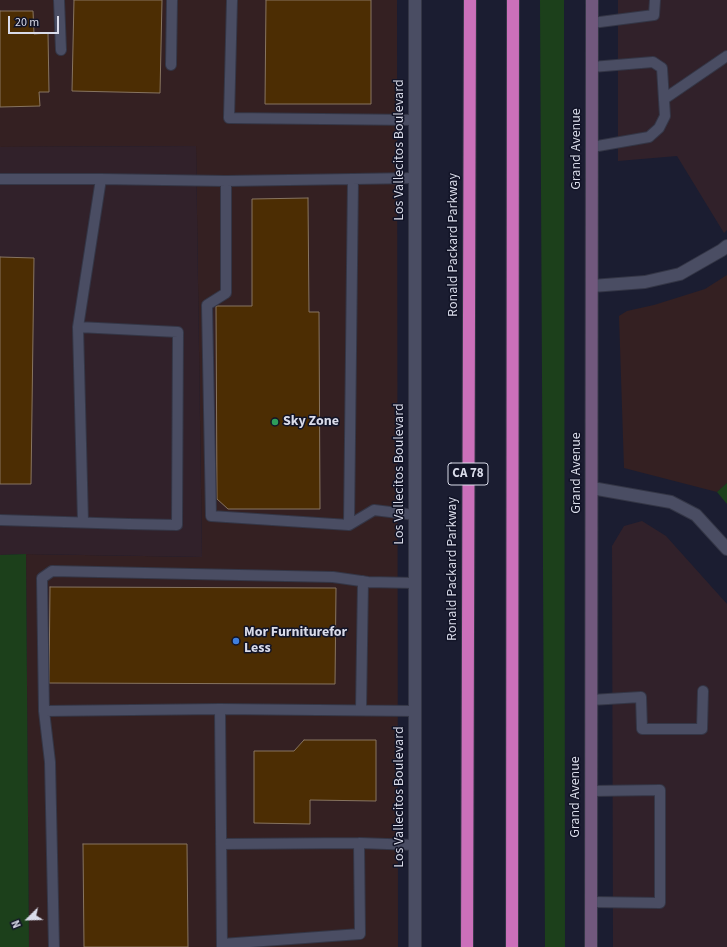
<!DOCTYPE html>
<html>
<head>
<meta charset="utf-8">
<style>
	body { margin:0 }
	#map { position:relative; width:727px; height:947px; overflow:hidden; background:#1b1d31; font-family:"Source Sans 3",sans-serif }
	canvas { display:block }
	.north { position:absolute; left:8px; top:899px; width:40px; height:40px; -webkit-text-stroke:3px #121427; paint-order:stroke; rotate:247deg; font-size:11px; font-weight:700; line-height:16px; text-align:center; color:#d9dbe9 }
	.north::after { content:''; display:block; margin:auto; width:14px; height:18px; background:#d9dbe9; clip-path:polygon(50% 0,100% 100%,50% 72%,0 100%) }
	.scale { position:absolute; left:8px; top:16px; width:51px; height:18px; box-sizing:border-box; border:2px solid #d9dbe9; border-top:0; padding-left:5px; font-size:12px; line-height:14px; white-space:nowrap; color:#d9dbe9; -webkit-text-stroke:3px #121427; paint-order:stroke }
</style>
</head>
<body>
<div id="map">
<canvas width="727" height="947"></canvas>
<div class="north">N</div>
<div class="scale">20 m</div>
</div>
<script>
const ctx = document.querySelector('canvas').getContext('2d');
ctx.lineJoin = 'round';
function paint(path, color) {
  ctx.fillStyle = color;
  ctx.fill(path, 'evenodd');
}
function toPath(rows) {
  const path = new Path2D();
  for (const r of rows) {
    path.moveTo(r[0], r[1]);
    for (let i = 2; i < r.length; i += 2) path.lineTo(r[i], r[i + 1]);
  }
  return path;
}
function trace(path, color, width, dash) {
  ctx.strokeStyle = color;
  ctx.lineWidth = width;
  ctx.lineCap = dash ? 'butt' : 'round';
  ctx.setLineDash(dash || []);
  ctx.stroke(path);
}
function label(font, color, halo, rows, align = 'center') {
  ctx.font = font + ' "Source Sans 3",sans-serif';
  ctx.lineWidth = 3;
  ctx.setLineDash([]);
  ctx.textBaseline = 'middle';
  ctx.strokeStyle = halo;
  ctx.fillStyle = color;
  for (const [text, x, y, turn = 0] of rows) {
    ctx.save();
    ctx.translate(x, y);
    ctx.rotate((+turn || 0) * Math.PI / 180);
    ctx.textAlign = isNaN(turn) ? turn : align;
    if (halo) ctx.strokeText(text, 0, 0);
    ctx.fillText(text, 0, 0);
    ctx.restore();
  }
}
paint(toPath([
	[0,0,397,0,398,947,29,947,26,554,202,557,196,146,0,147],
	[727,275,727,483,717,492,624,468,619,316,627,311,654,305,705,289]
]), '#342022');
paint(toPath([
	[618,0,727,0,727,230,724,233,677,156,618,161],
	[196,146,202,557,26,554,0,555,0,147],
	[642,521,666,536,727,604,727,947,613,947,612,546,624,526]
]), '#31212a');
paint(toPath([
	[540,0,564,0,565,947,545,947],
	[727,483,727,504,717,492],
	[26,554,29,947,0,947,0,555]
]), '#1c401b');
const building = toPath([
	[74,0,162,0,160,93,72,91,74,0],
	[266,0,371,0,371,104,265,104,266,0],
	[0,11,33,11,34,34,48,33,49,92,39,92,40,106,0,107,0,11],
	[308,198,309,312,319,312,320,509,228,509,217,499,216,306,252,306,252,199,308,198],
	[0,257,34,258,31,484,0,484,0,257],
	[50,587,336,588,335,684,49,683,50,587],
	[304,740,376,740,376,801,310,800,310,824,254,823,254,751,294,751,304,740],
	[83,844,187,844,188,947,84,947,83,844]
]);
paint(building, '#4c2d03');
trace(building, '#877460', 1);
const service = toPath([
	[59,0,61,50],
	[232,0,229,118,415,120],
	[592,23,654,15,655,0],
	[171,65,172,0],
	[664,99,727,56],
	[592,147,649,137,659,128,665,116,662,68,653,62,592,67],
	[0,179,101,179],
	[226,181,226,293,207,305,211,516,349,525,374,510,415,515],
	[78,327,101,179,226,181,415,178],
	[0,520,129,524,177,525,178,332,78,327,83,522],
	[349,525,353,179],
	[591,700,641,697,642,729,702,729,703,691],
	[361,710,363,581],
	[44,711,42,578,52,571,333,577,368,582,415,583],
	[221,844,359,843],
	[591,902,660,903,660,790,591,791],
	[222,944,360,934,359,843,415,845],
	[54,947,50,762,44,711,220,709],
	[222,947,220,709,415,711]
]);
const tertiary = toPath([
	[415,0,415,947],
	[592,286,645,282,680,274,722,250,727,246],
	[592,488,671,502,696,515,727,549]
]);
const secondary = toPath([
	[591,947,592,0]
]);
const motorway = toPath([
	[467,947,470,0],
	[512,947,513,0]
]);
trace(service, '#343646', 12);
trace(tertiary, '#343646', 14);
trace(secondary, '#343646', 14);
trace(motorway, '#343646', 14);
trace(service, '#4a4d63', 10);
trace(tertiary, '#4a4d63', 12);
trace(secondary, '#71587d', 12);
trace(motorway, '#cb70ba', 12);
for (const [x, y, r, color] of [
	[275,422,4,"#2e9e5b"],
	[236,641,4,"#3f7fe0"]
]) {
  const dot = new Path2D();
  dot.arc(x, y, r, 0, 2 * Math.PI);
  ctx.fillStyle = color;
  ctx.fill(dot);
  trace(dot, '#121427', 1.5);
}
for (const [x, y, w] of [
	[468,474,40]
]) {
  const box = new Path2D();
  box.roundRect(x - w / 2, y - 11, w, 22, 3);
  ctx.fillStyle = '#121427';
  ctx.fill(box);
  trace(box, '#d9dbe9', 1);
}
label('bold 13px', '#d9dbe9', null, [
	["CA 78",468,474]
]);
label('14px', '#d9dbe9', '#121427', [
	["Grand Avenue",577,149,-90],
	["Los Vallecitos Boulevard",400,150,-90],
	["Ronald Packard Parkway",454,245,-90],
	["Grand Avenue",577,473,-90],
	["Los Vallecitos Boulevard",400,474,-90],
	["Ronald Packard Parkway",453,569,-90],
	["Los Vallecitos Boulevard",400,797,-90],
	["Grand Avenue",576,797,-90]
]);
label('bold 14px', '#d9dbe9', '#121427', [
	["Sky Zone",283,422],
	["Mor Furniturefor",244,633],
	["Less",244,649]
], 'left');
</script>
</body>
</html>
